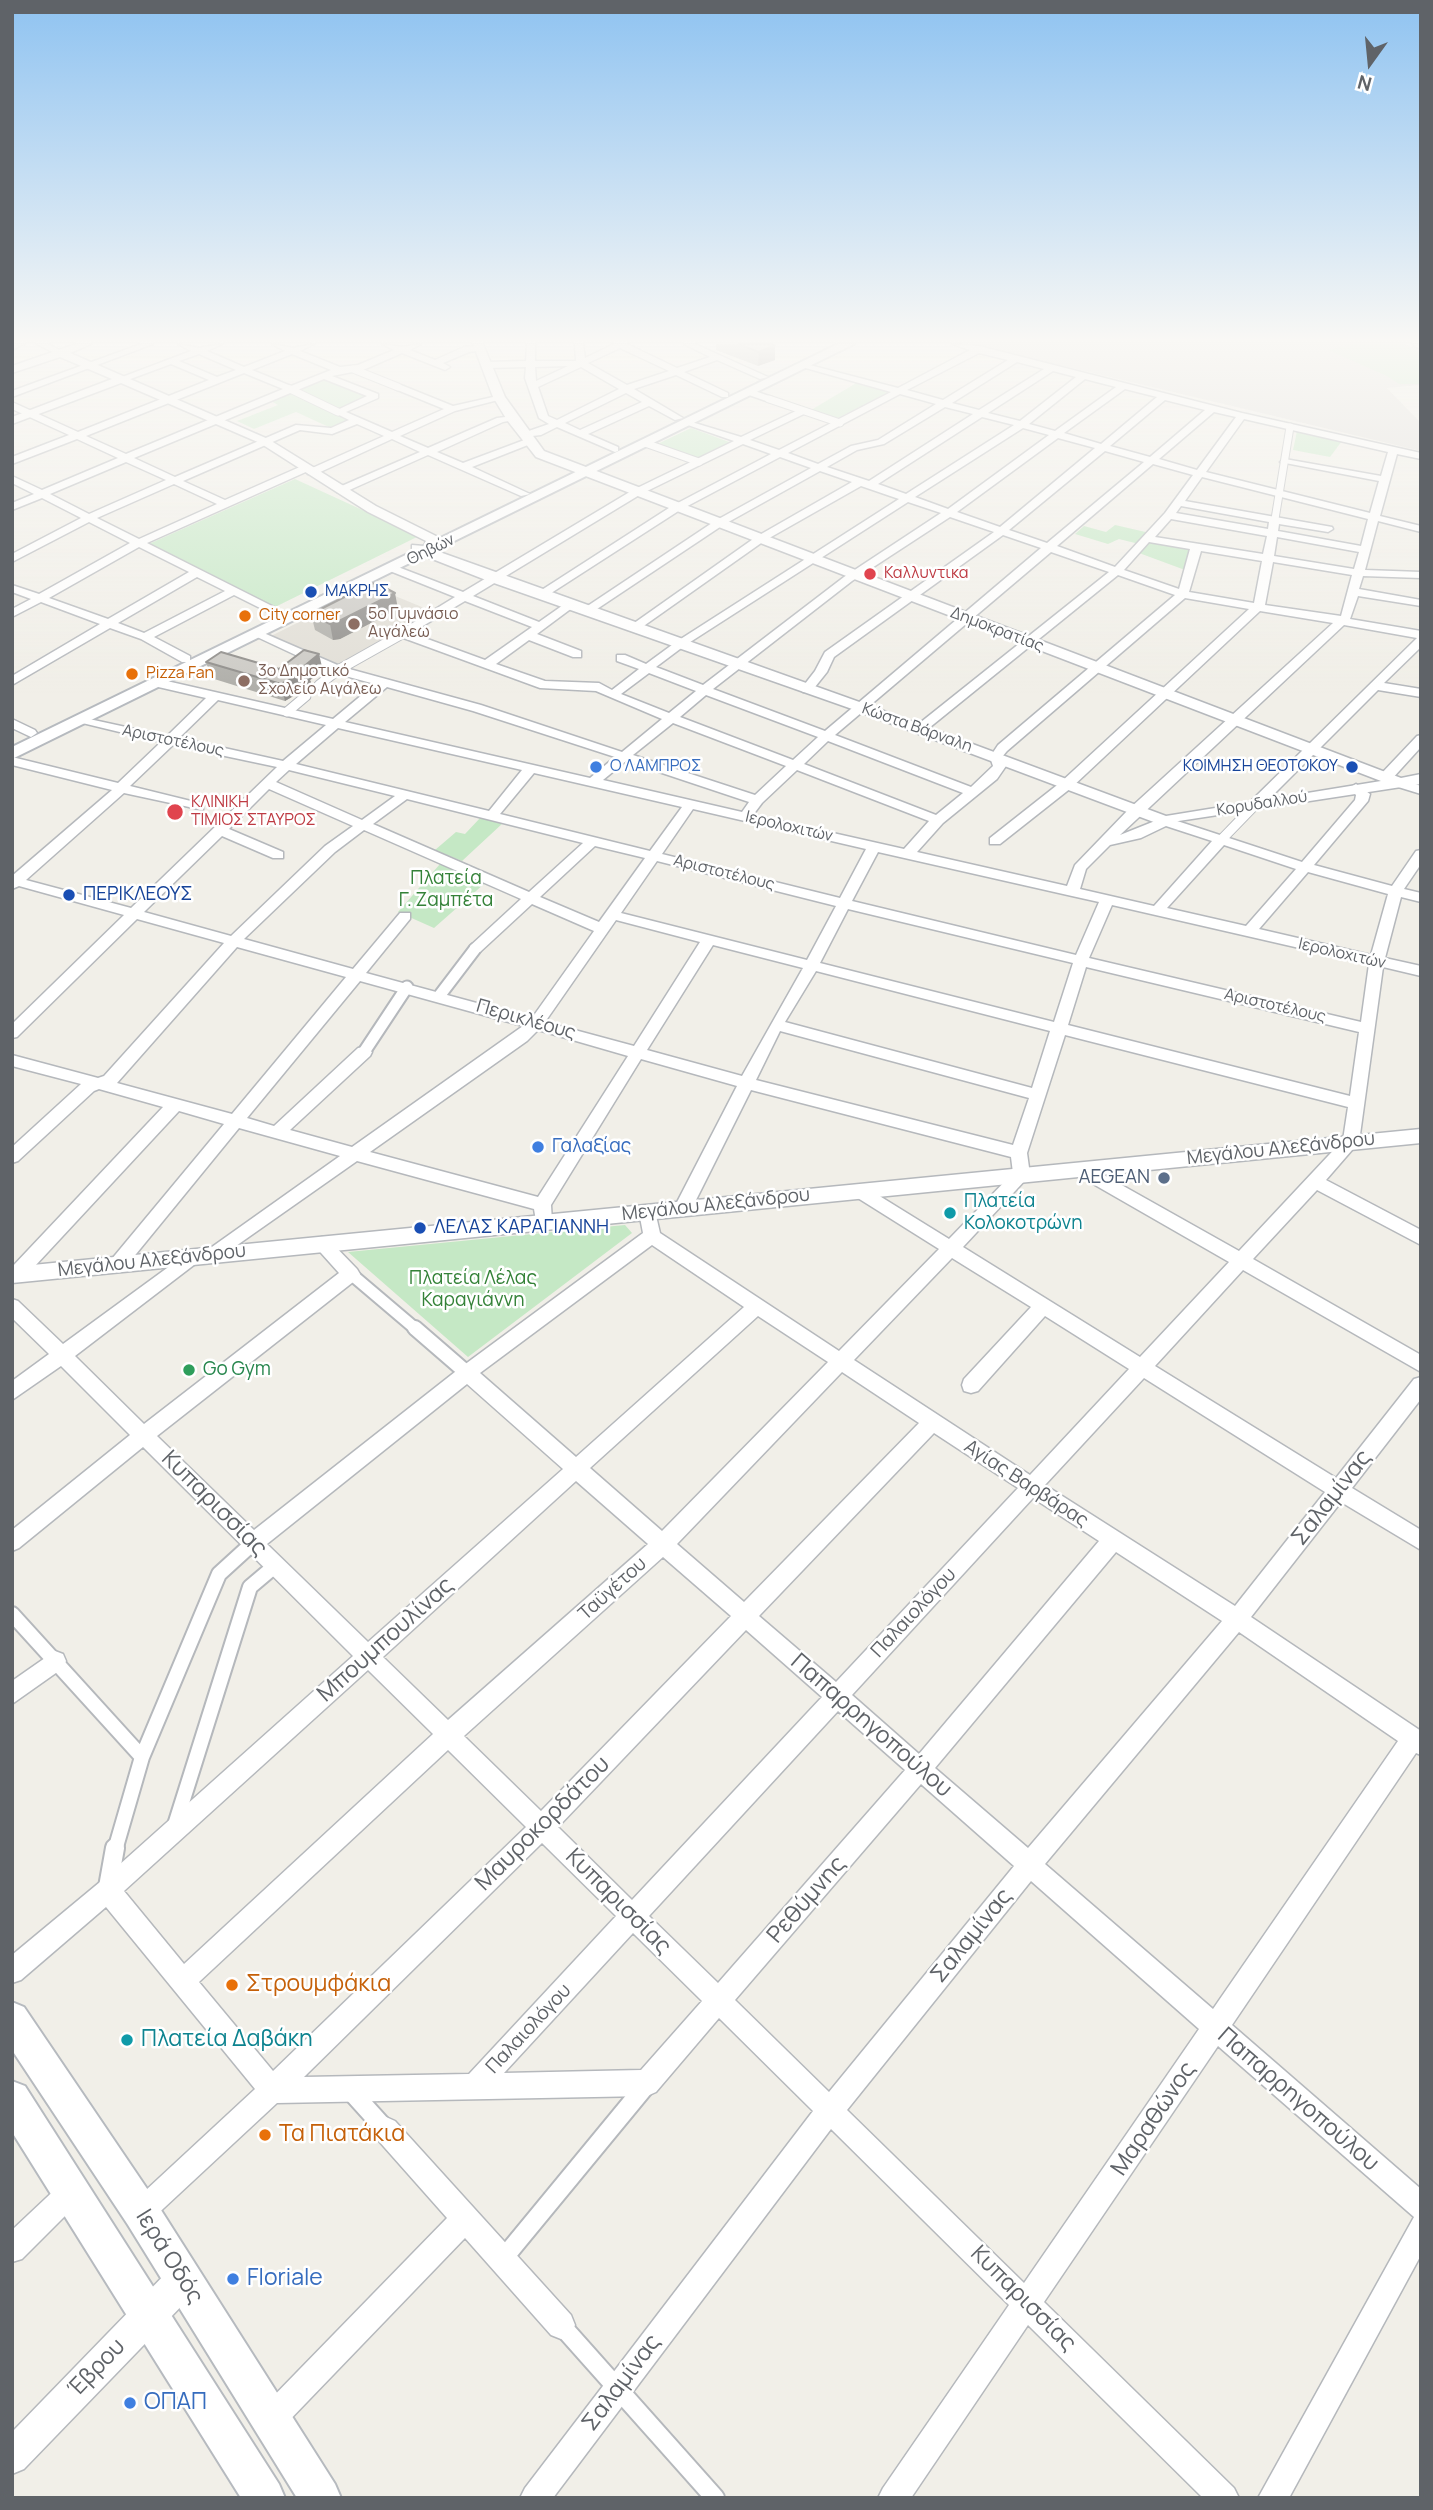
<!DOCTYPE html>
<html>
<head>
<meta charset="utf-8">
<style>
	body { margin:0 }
	#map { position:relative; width:1433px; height:2510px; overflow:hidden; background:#f1efe8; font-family:Manrope,sans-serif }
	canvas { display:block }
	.frame { position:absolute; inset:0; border:14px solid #5f6368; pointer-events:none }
	.north { position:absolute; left:1335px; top:28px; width:70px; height:70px; -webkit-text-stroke:5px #fff; paint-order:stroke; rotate:195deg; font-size:19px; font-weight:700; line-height:28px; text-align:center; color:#5f6368 }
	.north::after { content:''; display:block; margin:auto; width:24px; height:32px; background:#5f6368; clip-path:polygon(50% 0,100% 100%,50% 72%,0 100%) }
</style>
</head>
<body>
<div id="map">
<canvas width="1433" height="2510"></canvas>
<div class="frame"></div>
<div class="north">N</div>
</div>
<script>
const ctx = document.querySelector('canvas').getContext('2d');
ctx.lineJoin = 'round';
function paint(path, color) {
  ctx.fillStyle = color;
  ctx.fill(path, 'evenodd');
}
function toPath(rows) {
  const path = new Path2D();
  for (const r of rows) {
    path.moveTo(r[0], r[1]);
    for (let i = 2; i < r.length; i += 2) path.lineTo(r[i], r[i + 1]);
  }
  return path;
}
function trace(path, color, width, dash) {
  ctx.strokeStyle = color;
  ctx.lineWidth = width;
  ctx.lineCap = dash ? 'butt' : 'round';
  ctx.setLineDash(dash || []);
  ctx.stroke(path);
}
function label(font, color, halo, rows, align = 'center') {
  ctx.font = font + ' Manrope,sans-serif';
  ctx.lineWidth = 5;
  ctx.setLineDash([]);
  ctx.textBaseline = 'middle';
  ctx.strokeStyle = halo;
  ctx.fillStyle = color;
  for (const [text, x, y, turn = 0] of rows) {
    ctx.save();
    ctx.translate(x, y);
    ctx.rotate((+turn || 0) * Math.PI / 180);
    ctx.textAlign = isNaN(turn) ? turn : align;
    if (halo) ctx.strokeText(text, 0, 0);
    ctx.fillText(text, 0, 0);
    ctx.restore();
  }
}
paint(toPath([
	[971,344,1405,344,1421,351,1421,385,1387,388,1421,423,1421,451]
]), '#e0deda');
paint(toPath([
	[371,586,434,612,338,666,271,636]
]), '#e1ded6');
paint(toPath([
	[1354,344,1401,344,1421,353,1421,384,1399,384,1387,376,1328,350],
	[323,378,369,396,333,411,352,420,331,428,296,412,254,429,237,421,278,405,269,400],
	[858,382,891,391,838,418,811,410],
	[691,428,732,443,693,463,651,447],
	[1297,431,1342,441,1330,457,1293,450],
	[295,479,419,536,267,611,142,547],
	[1115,525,1150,533,1139,544,1119,539,1108,544,1075,534,1084,526,1106,532],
	[1150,542,1189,549,1185,570,1139,553],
	[481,817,503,823,462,861,435,850,456,832,465,834],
	[440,864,484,884,434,928,398,912],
	[625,1225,632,1233,468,1357,348,1252]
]), '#c5e8c5');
const pedestrianFar4 = toPath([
	[353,369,398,387],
	[290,389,338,412],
	[769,399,840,423],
	[645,443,699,462],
	[1275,519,1290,427]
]);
const pedestrianFar3 = toPath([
	[319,685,338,670,402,634],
	[287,712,306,696],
	[1220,841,1255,805]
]);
const pedestrianFar2 = toPath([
	[440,995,475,949],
	[364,1052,407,987],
	[351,1274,417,1330]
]);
const pedestrianFar1 = toPath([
	[415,1328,467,1373],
	[12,1614,142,1757],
	[175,1825,250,1587,276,1565],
	[115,1850,142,1757,219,1574,253,1543]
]);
const pedestrian = toPath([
	[108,1887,115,1848],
	[349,2089,386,2130],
	[502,2260,647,2084],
	[561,2325,715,2498]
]);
const minor = toPath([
	[12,344,24,344,12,350,12,344],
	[37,344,48,344,65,353,58,355,37,344],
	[141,344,153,344,12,397,12,391,141,344],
	[178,344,199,348,222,344,207,351,244,367,285,351,272,344,293,348,314,344,300,351,340,367,358,365,394,350,382,344,402,347,421,344,410,350,435,360,464,347,483,346,483,350,469,352,443,363,450,367,445,370,402,353,363,370,332,376,378,394,378,398,346,412,392,432,444,409,395,389,395,385,401,385,453,406,502,395,502,399,455,411,400,436,428,448,497,418,514,416,514,420,503,422,437,452,463,463,527,439,533,439,533,443,472,467,530,494,521,496,428,455,345,492,337,492,337,488,420,452,392,439,316,474,308,474,308,471,147,543,284,612,284,616,276,616,234,595,154,637,190,656,190,662,182,662,141,639,110,628,12,685,12,676,100,624,41,602,12,617,12,609,31,599,12,592,12,585,39,594,130,543,89,522,12,562,12,554,81,518,42,498,12,510,12,503,34,494,12,483,12,476,42,490,118,458,77,439,12,464,12,457,69,435,12,409,12,402,78,432,209,380,171,364,125,381,117,379,191,351,178,344],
	[199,354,236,370,217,377,179,361,199,354],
	[292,354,331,370,291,386,252,370,292,354],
	[244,373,283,389,126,454,86,436,244,373],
	[324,379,367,396,333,412,349,420,331,428,296,425,175,477,134,458,324,379],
	[357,424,384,436,310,469,310,466,302,466,225,500,183,481,300,430,332,434,357,424],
	[126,462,166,480,89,514,50,494,126,462],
	[174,484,217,504,139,539,97,518,174,484],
	[139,547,189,572,108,619,49,598,139,547],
	[197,577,225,591,144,633,118,623,197,577],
	[527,344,535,344,535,361,576,361,575,344,583,344,585,358,614,344,627,344,677,368,710,357,684,344,695,344,768,377,760,379,717,360,684,372,728,393,728,397,722,397,676,375,634,389,683,418,675,420,649,406,588,434,618,447,618,451,615,452,557,427,541,435,523,437,523,433,549,424,539,418,525,378,526,367,487,368,482,365,487,362,526,361,527,344],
	[620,348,669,371,627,385,588,363,620,348],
	[568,366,536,381,535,367,568,366],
	[581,367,619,389,557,420,548,416,538,387,581,367],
	[626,393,642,402,580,430,565,423,626,393],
	[952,344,979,346,1242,413,1421,453,1421,459,1397,454,1380,516,1421,526,1421,532,1378,521,1365,570,1421,572,1421,578,1363,576,1359,589,1421,600,1421,606,1358,596,1350,619,1421,631,1421,647,1384,683,1421,689,1421,697,1378,690,1260,808,1250,808,1250,802,1417,638,1344,625,1120,835,1165,817,1302,862,1355,800,1356,795,1349,788,1356,784,1370,794,1368,801,1314,865,1392,886,1416,851,1421,850,1421,864,1404,889,1421,893,1421,902,1401,897,1385,958,1421,966,1421,976,1383,967,1359,1142,1326,1180,1421,1230,1421,1245,1317,1190,1253,1259,1421,1355,1421,1372,1243,1270,1155,1366,1336,1478,1414,1379,1421,1377,1421,1399,1352,1488,1421,1530,1421,1550,1341,1502,1251,1617,1421,1731,1421,1755,1416,1753,1232,2025,1421,2189,1421,2255,1289,2498,1258,2498,1414,2217,1218,2046,1044,2302,1234,2488,1239,2498,1203,2498,1028,2325,911,2498,878,2498,883,2488,1009,2305,831,2129,553,2498,520,2498,525,2488,813,2111,719,2018,656,2092,647,2096,277,2103,150,2221,141,2225,132,2221,128,2212,132,2203,255,2089,106,1907,21,1980,12,1983,12,1955,100,1882,353,1656,143,1447,19,1548,12,1551,12,1530,130,1435,61,1366,12,1400,12,1381,49,1354,12,1318,12,1299,18,1301,63,1344,189,1252,195,1250,202,1254,340,1156,239,1128,123,1270,111,1270,108,1265,111,1260,224,1124,179,1111,22,1280,12,1281,12,1267,163,1107,99,1089,94,1091,18,1161,12,1163,12,1147,81,1084,12,1066,12,1055,98,1078,104,1076,224,943,137,919,17,1037,12,1038,12,1024,124,915,19,886,12,889,12,876,112,790,12,765,12,757,118,783,161,742,74,721,80,717,167,736,206,698,154,686,154,680,158,679,333,719,375,684,334,673,255,636,255,632,259,631,342,667,481,705,622,752,662,719,596,691,540,688,398,636,398,632,455,597,390,571,390,567,398,567,463,592,633,490,734,441,685,424,685,420,741,437,800,409,806,409,806,413,750,440,779,450,891,392,802,367,802,363,898,388,970,350,952,344],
	[979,353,1008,360,943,400,907,390,979,353],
	[1017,362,1044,369,979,410,952,403,1017,362],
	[1053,371,1076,377,1020,421,988,413,1053,371],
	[1085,379,1116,387,1055,431,1029,424,1085,379],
	[1125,389,1157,397,1101,444,1064,433,1125,389],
	[900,394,936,404,878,440,851,446,818,464,788,453,900,394],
	[1165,400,1205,410,1150,457,1110,446,1165,400],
	[945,407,973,414,869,481,827,467,857,450,884,444,945,407],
	[1214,412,1236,417,1197,470,1159,459,1214,412],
	[982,417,1014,425,906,494,878,484,982,417],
	[1244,419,1388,452,1381,476,1285,459,1280,462,1379,481,1370,513,1206,472,1244,419],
	[1023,428,1049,435,948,509,915,497,1023,428],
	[1058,438,1095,448,1000,527,957,512,1058,438],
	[743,444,771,454,672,506,537,593,537,597,545,597,680,510,780,457,811,468,715,521,583,609,583,613,591,613,723,525,820,471,852,482,756,537,630,626,630,630,638,630,764,541,861,486,899,499,676,642,646,664,625,655,617,655,617,661,639,669,612,690,599,683,545,681,496,664,529,640,573,657,581,657,581,651,537,634,576,605,566,603,539,622,473,596,641,494,743,444],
	[1105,451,1144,462,1047,543,1009,530,1105,451],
	[1153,464,1193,475,1165,513,1115,567,1057,546,1153,464],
	[1202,477,1368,519,1361,546,1278,531,1279,524,1328,532,1333,529,1332,527,1185,501,1202,477],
	[908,502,941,513,844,577,703,685,656,667,684,646,908,502],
	[1181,506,1269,522,1268,529,1176,513,1181,506],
	[950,517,994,532,825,652,815,671,801,689,803,692,811,692,827,672,834,657,1003,535,1041,548,825,731,713,689,852,581,950,517],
	[1171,519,1267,536,1263,554,1155,537,1171,519],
	[1277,537,1359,552,1354,569,1274,556,1277,537],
	[1149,542,1190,549,1179,589,1124,570,1149,542],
	[1201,551,1262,561,1254,603,1189,592,1201,551],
	[1051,552,1109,572,916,726,916,732,924,732,1118,575,1175,595,998,745,990,757,993,766,971,787,835,735,1051,552],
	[1273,562,1352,575,1341,616,1265,605,1273,562],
	[1185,598,1249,609,1061,782,990,838,990,844,1000,844,1071,788,1260,611,1333,623,1129,809,1075,865,1067,886,917,852,943,823,997,779,1006,766,1002,757,1007,751,1185,598],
	[465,601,532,627,485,660,411,633,465,601],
	[649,673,696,691,669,713,621,694,649,673],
	[387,687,473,711,615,757,590,778,345,722,387,687],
	[706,695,818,737,793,760,680,717,706,695],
	[218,700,326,725,283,761,179,738,218,700],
	[673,723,786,766,755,795,633,755,673,723],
	[338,728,522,770,489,811,296,764,338,728],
	[828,741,963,793,936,815,804,764,828,741],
	[173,745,277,767,131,908,26,880,124,793,203,810,203,804,130,786,173,745],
	[626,761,749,802,742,812,603,780,626,761],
	[289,770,395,796,362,820,276,782,289,770],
	[797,770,929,821,904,849,753,815,762,803,797,770],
	[534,773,682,807,650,851,500,814,534,773],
	[269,789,353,826,325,846,231,936,144,912,222,836,273,858,283,858,283,852,229,829,269,789],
	[407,799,583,843,529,892,373,824,407,799],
	[693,809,866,849,840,898,662,854,693,809],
	[1166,826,1212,841,1154,906,1080,889,1086,869,1110,845,1141,838,1166,826],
	[364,830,521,899,470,946,470,952,480,952,532,904,594,931,532,1018,366,973,410,919,410,913,400,913,353,969,244,939,335,852,364,830],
	[1224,845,1296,869,1246,926,1167,908,1224,845],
	[595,846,645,858,599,922,540,897,595,846],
	[878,852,1072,896,1099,902,1076,955,852,901,878,852],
	[657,861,836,906,807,960,621,913,657,861],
	[1308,872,1388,894,1371,955,1259,929,1308,872],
	[1112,905,1369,964,1361,1022,1089,958,1112,905],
	[848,909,1073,963,1054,1022,820,963,848,909],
	[616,920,700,942,634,1046,545,1022,616,920],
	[713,945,803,968,742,1076,647,1050,713,945],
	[237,947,346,977,232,1114,117,1083,237,947],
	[1086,967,1359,1032,1350,1096,1068,1025,1086,967],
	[816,971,1050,1031,1032,1088,785,1022,816,971],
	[360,981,523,1026,352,1147,290,1130,370,1056,372,1052,364,1047,358,1048,274,1126,247,1118,360,981],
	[538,1030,628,1056,538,1197,370,1152,527,1041,538,1030],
	[780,1031,1029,1098,1013,1145,756,1080,780,1031],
	[1065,1035,1348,1107,1343,1140,1239,1251,1086,1165,1074,1165,1072,1169,1074,1173,1229,1262,1140,1357,963,1247,1030,1175,1027,1153,1065,1035],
	[641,1059,737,1086,674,1208,683,1214,692,1208,751,1090,1011,1157,1013,1173,949,1239,865,1187,853,1187,851,1191,853,1195,939,1249,839,1351,660,1233,654,1207,642,1207,639,1212,643,1233,460,1368,254,1530,157,1436,357,1279,360,1274,357,1269,328,1239,322,1237,316,1239,313,1244,339,1273,144,1424,75,1356,203,1258,210,1262,216,1260,357,1161,534,1209,537,1227,549,1227,552,1222,551,1205,641,1059],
	[652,1245,744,1307,576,1457,480,1373,652,1245],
	[952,1258,1031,1307,964,1379,962,1385,964,1391,971,1393,978,1391,1045,1316,1129,1369,1030,1475,854,1360,952,1258],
	[758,1316,828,1362,662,1531,590,1468,758,1316],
	[842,1372,919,1423,744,1602,677,1544,842,1372],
	[1144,1378,1325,1492,1235,1606,1045,1485,1144,1378],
	[467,1384,563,1469,368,1642,267,1544,467,1384],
	[934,1433,1018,1488,836,1682,759,1616,934,1433],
	[576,1481,648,1544,448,1720,383,1657,576,1481],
	[1033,1498,1099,1541,919,1754,852,1695,1033,1498],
	[1116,1552,1222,1621,1028,1848,935,1768,1116,1552],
	[663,1557,731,1616,541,1811,464,1736,663,1557],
	[746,1630,822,1697,632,1900,558,1827,746,1630],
	[1239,1632,1398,1741,1213,2009,1045,1864,1239,1632],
	[368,1670,433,1734,184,1964,124,1891,368,1670],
	[838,1711,905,1770,718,1983,649,1916,838,1711],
	[448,1750,526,1827,273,2071,199,1982,448,1750],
	[921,1784,1014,1866,829,2092,735,2000,921,1784],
	[542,1843,616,1916,469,2074,304,2077,542,1843],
	[1031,1881,1199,2029,1024,2283,847,2110,1031,1881],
	[633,1933,702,2001,641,2070,504,2073,633,1933],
	[1413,344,1421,344,1421,349,1414,346,1413,344],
	[749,389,772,397,774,399,769,402,746,394,746,390,749,389],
	[12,719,35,730,37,733,31,737,12,728,12,719],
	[1421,735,1421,747,1391,780,1381,780,1381,774,1417,736,1421,735],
	[1400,779,1421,786,1421,794,1395,786,1393,783,1400,779],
	[55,1651,63,1654,66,1661,63,1668,12,1704,12,1681,55,1651],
	[386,2117,395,2121,571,2315,575,2325,571,2335,561,2339,551,2335,465,2238,281,2429,271,2433,261,2429,257,2419,261,2409,447,2218,377,2139,373,2130,377,2121,386,2117],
	[71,2179,80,2183,84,2192,80,2201,22,2259,12,2262,12,2230,62,2183,71,2179]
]);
const tertiary = toPath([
	[76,344,91,344,70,353,268,439,376,506,438,537,439,540,434,550,865,704,1166,816,1381,781,536,457,507,420,493,397,473,344,483,344,505,397,544,451,1401,778,1421,774,1421,784,1159,824,855,710,491,582,412,551,412,545,424,546,426,541,368,512,260,443,121,383,12,424,12,417,112,379,60,357,12,373,12,366,76,344],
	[1421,1129,1421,1143,12,1283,12,1267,1421,1129],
	[183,2264,195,2268,199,2280,195,2292,24,2469,12,2474,12,2432,171,2268,183,2264]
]);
const secondary = toPath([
	[838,344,854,344,12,759,12,747,838,344],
	[12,2002,24,2007,154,2199,335,2484,341,2498,297,2498,128,2225,12,2050,12,2002],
	[12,2081,25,2086,279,2484,285,2498,241,2498,12,2132,12,2081]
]);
trace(pedestrianFar4, '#b5b8bc', 9);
trace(pedestrianFar3, '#b5b8bc', 11);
trace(pedestrianFar2, '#b5b8bc', 15);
trace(pedestrianFar1, '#b5b8bc', 18);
trace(pedestrian, '#b5b8bc', 22);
trace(minor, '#b5b8bc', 3);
trace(tertiary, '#b5b8bc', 3);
trace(secondary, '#b6babf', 4);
trace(pedestrianFar4, '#fff', 7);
trace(pedestrianFar3, '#fff', 9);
trace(pedestrianFar2, '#fff', 11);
trace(pedestrianFar1, '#fff', 14);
trace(pedestrian, '#fff', 18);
paint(minor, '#fff');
paint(tertiary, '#fff');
paint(secondary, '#fff');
paint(toPath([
	[716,344,772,344,775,345,775,360,758,366,716,350],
	[398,609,340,639,333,640,315,630,311,614],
	[206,662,279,669,323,671,310,680,312,685,285,701,211,678]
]), '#afaea9');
paint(toPath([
	[775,345,775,360,758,366,759,352],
	[395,593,398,609,340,639,333,640,330,624],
	[319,654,323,671,310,680,312,685,285,701,281,684]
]), '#8f8d8a');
const building = toPath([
	[738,344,772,344,775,345,759,352,738,344],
	[376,583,395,593,337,622,330,624,311,614,370,584,376,583],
	[304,650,319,654,303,667,308,669,281,684,206,662,221,652,279,669,304,650]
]);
paint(building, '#cccac5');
trace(building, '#8f8d8a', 2);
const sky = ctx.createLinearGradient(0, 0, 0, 695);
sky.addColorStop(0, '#8fc3f1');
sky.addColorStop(0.49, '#f9f8f5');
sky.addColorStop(1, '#f9f8f500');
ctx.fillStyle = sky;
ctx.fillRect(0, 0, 1433, 695);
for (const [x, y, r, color] of [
	[870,574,7,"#e0444e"],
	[311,592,7,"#1a4fb4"],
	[245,616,7,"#e8710a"],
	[354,624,7,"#8d6e63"],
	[132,674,7,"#e8710a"],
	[244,681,7,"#8d6e63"],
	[596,767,7,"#3f7fe0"],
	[1352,767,7,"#1a4fb4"],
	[175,812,9,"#e0444e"],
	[69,895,7,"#1a4fb4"],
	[538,1147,7,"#3f7fe0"],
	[1164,1178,7,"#5c6f8a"],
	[950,1213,7,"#0f9aa8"],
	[420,1228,7,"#1a4fb4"],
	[189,1370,7,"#2e9e5b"],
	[232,1985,7,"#e8710a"],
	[127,2040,7,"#0f9aa8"],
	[265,2135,7,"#e8710a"],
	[233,2279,7,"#3f7fe0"],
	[130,2403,7,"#3f7fe0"]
]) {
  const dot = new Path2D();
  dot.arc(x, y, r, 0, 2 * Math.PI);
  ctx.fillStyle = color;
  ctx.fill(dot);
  trace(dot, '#fff', 2.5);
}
label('16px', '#5f6368', '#fff', [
	["Θηβών",431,550,-26],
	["Δημοκρατίας",997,630,21],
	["Κώστα Βάρναλη",917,728,20],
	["Αριστοτέλους",173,741,12],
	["Κορυδαλλού",1262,804,-9],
	["Ιερολοχιτών",789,827,13],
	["Αριστοτέλους",724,873,14],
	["Ιερολοχιτών",1342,954,13],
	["Αριστοτέλους",1275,1006,13]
]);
label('16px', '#be3a42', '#fff', [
	["Καλλυντικα",884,574],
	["ΚΛΙΝΙΚΗ",191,803],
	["ΤΙΜΙΟΣ ΣΤΑΥΡΟΣ",191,821]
], 'left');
label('16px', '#164399', '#fff', [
	["ΜΑΚΡΗΣ",325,592],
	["ΚΟΙΜΗΣΗ ΘΕΟΤΟΚΟΥ",1338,767,"right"]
], 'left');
label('16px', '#785e54', '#fff', [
	["5ο Γυμνάσιο",368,615],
	["Αιγάλεω",368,633],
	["3ο Δημοτικό",258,672],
	["Σχολείο Αιγάλεω",258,690]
], 'left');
label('16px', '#c56008', '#fff', [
	["City corner",259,616],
	["Pizza Fan",146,674]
], 'left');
label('16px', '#366cbe', '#fff', [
	["Ο ΛΑΜΠΡΟΣ",610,767]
], 'left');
label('19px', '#348238', '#fff', [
	["Πλατεία",446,879],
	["Γ. Ζαμπέτα",446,901],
	["Πλατεία Λέλας",473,1279],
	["Καραγιάννη",473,1301]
]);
label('19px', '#164399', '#fff', [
	["ΠΕΡΙΚΛΕΟΥΣ",83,895],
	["ΛΕΛΑΣ ΚΑΡΑΓΙΑΝΝΗ",434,1228]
], 'left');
label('19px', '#5f6368', '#fff', [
	["Περικλέους",526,1020,16],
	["Μεγάλου Αλεξάνδρου",1281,1149,-6],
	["Μεγάλου Αλεξάνδρου",716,1205,-6],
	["Μεγάλου Αλεξάνδρου",152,1261,-6],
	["Αγίας Βαρβάρας",1026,1484,33],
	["Ταϋγέτου",613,1589,-42],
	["Παλαιολόγου",914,1613,-47],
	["Παλαιολόγου",529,2029,-47]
]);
label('19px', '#366cbe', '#fff', [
	["Γαλαξίας",552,1147]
], 'left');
label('19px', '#4e5e75', '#fff', [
	["AEGEAN",1150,1178]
], 'right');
label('19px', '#0d838f', '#fff', [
	["Πλατεία",964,1202],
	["Κολοκοτρώνη",964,1224]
], 'left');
label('19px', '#27864d', '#fff', [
	["Go Gym",203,1370]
], 'left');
label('23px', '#5f6368', '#fff', [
	["Σαλαμίνας",1332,1498,-52],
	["Κυπαρισσίας",214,1504,45],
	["Μπουμπουλίνας",386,1640,-42],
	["Παπαρρηγοπούλου",871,1726,41],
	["Μαυροκορδάτου",543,1824,-45],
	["Ρεθύμνης",807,1900,-49],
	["Κυπαρισσίας",618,1902,45],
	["Σαλαμίνας",972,1936,-51],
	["Παπαρρηγοπούλου",1298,2100,41],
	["Μαραθώνος",1154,2119,-56],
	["Ιερά Οδός",169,2257,58],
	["Κυπαρισσίας",1023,2299,45],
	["Έβρου",97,2368,-46],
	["Σαλαμίνας",622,2383,-53]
]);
label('23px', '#c56008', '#fff', [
	["Στρουμφάκια",246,1985],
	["Τα Πιατάκια",279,2135]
], 'left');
label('23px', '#0d838f', '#fff', [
	["Πλατεία Δαβάκη",141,2040]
], 'left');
label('23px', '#366cbe', '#fff', [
	["Floriale",247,2279],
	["ΟΠΑΠ",144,2403]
], 'left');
</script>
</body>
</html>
